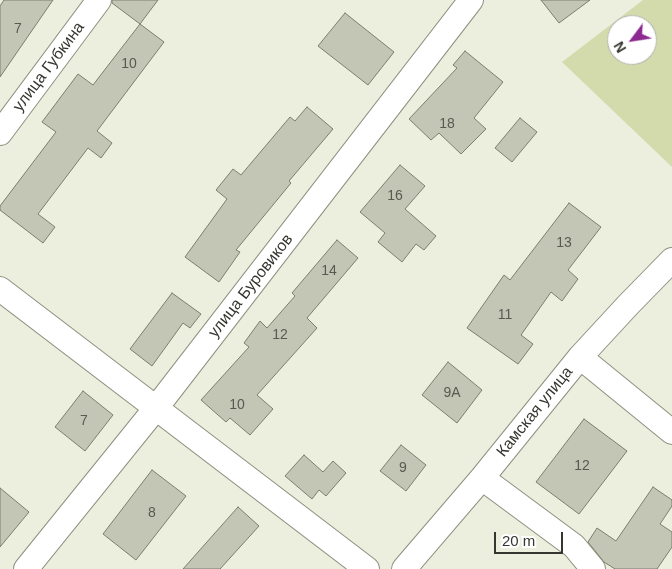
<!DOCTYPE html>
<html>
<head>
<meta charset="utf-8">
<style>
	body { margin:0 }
	#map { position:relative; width:672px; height:569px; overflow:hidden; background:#ecefdd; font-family:Arial,sans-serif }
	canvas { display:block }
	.north { position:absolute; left:607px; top:15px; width:50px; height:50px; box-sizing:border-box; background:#fff; border:1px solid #aeafac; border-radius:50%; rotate:239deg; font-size:14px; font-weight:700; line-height:20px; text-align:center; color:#34362f }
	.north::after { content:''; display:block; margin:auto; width:18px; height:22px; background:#8c2a92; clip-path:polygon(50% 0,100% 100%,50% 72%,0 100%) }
	.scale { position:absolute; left:494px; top:532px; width:69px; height:22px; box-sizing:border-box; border:2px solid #34362f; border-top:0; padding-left:6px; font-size:15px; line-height:18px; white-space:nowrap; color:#34362f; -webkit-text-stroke:4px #fff; paint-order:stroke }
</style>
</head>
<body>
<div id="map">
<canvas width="672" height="569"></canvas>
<div class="north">N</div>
<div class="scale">20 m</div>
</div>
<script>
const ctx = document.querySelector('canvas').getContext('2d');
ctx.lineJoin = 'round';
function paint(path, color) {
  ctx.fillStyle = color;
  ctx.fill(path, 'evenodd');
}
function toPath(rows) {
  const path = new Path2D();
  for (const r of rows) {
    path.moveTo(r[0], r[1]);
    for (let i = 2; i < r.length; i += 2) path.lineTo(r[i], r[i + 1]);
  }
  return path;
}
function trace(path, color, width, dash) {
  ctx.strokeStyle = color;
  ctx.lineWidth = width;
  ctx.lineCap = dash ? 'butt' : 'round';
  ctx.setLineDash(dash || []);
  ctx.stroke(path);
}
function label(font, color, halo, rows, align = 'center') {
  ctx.font = font + ' Arial,sans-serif';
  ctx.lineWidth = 4;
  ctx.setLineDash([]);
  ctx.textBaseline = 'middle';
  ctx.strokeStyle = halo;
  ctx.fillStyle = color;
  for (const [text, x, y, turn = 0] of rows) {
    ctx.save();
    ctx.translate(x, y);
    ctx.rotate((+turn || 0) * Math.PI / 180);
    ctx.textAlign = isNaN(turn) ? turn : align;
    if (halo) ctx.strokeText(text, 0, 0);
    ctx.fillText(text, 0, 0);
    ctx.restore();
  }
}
paint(toPath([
	[643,0,672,0,672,167,562,62],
	[617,25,647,25,647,55,617,55]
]), '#d3dbad');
const building = toPath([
	[4,0,53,0,0,77,0,6,4,0],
	[112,0,158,0,140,24,112,3,112,0],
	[541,0,590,0,559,23,541,0],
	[345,13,394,52,368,85,318,46,345,13],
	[140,24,164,42,97,131,112,143,101,158,88,148,38,214,55,227,43,243,0,210,0,206,56,132,42,122,78,74,93,85,140,24],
	[465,51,503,82,474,118,486,129,461,154,439,133,431,140,409,119,457,68,453,65,465,51],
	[307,107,333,129,289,181,291,183,236,250,240,252,219,282,185,257,227,199,216,190,233,169,241,175,290,117,295,121,307,107],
	[520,118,537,132,512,162,495,148,520,118],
	[400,165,425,186,405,209,436,236,424,250,416,244,402,262,378,242,385,233,360,212,400,165],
	[569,203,601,227,568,270,578,279,562,301,551,292,521,335,533,344,518,364,467,328,504,275,510,280,569,203],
	[337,240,358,258,307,318,317,328,257,395,273,409,250,435,230,418,226,422,201,400,249,347,244,343,260,321,267,328,295,296,292,293,337,240],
	[172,293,201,314,190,328,183,323,152,366,130,349,172,293],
	[448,362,482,390,457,423,422,395,448,362],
	[83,391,113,415,85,451,55,427,83,391],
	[584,419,627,451,579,514,536,482,584,419],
	[401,445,426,465,406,491,380,471,401,445],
	[304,455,323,472,333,461,346,473,326,496,319,490,312,499,285,476,304,455],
	[152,470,186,496,136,560,103,534,152,470],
	[653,487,672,500,672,506,660,524,672,532,672,547,657,569,615,569,604,562,588,542,597,528,616,541,653,487],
	[0,488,29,512,0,547,0,488],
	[238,507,259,526,220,569,183,569,238,507]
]);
paint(building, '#c3c6b5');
trace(building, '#7b7e6e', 1);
const minor = toPath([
	[0,133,99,0],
	[0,289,367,569],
	[580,357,672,432],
	[482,478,574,546,593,569],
	[26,569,156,408,471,0],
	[404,569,482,478,580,357,628,305,672,260]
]);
trace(minor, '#8d907f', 26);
trace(minor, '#fff', 24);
label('14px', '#585a50', null, [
	["7",18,29],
	["10",129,64],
	["18",447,124],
	["16",395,196],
	["13",564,243],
	["14",329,271],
	["11",505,315],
	["12",280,335],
	["9А",452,393],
	["10",237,405],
	["7",84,421],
	["12",582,466],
	["9",403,468],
	["8",152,513]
]);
label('16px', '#34362f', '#fff', [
	["улица Губкина",49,67,-53],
	["улица Буровиков",251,286,-52],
	["Камская улица",535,412,-51]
]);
</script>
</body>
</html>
